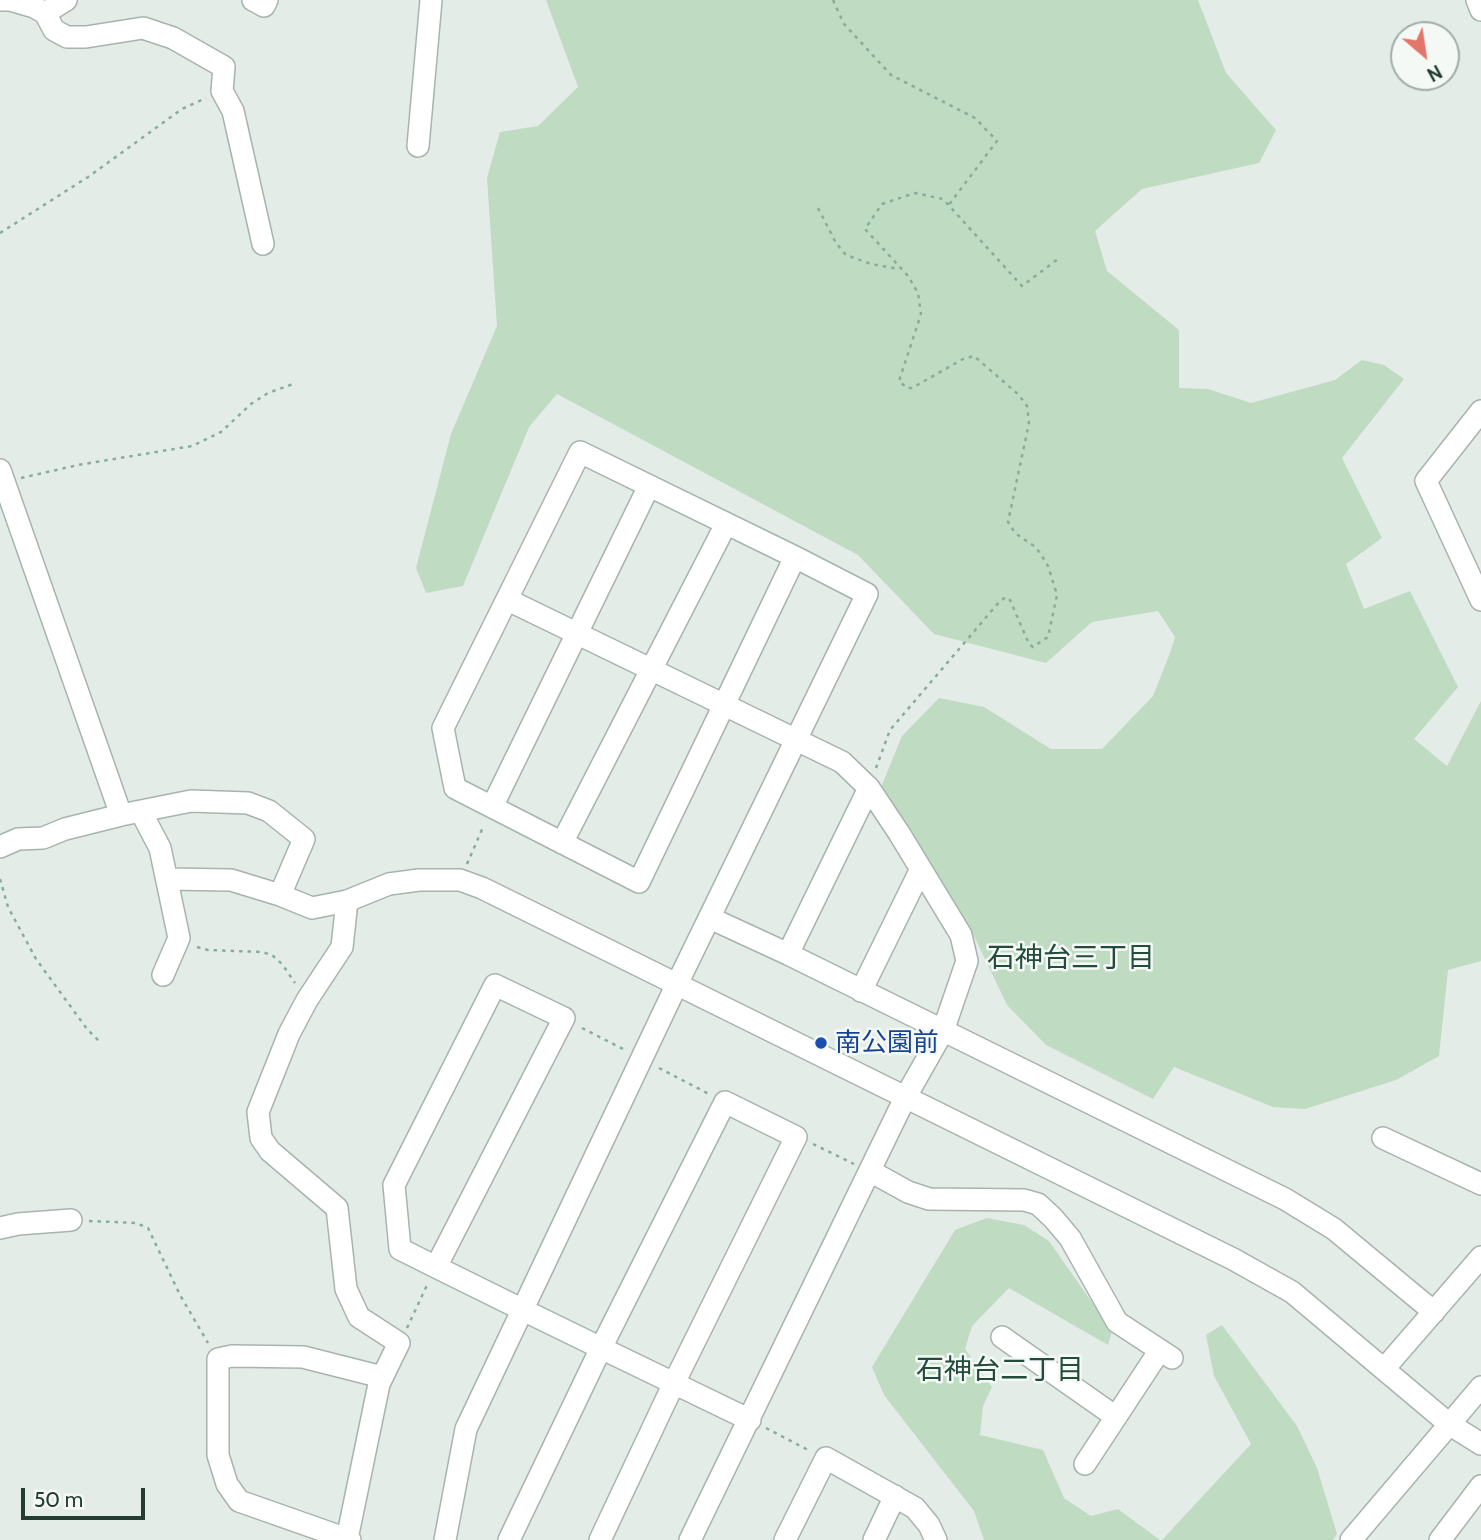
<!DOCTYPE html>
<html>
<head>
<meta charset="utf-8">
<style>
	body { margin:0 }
	#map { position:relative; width:1481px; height:1540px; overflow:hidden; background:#e4ece7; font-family:Cabin,sans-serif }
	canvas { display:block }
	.north { position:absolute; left:1390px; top:21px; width:70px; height:70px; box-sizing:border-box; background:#f4f9f6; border:2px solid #a1ada8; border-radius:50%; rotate:151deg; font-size:19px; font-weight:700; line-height:28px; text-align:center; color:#253c32 }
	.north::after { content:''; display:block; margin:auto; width:24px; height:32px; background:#e5756a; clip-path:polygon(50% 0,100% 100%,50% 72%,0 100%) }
	.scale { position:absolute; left:21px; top:1488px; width:124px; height:32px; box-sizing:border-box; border:4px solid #253c32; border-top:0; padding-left:9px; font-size:21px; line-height:24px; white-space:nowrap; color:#253c32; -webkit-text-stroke:5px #f4f9f6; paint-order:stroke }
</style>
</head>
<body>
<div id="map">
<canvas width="1481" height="1540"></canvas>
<div class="north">N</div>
<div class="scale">50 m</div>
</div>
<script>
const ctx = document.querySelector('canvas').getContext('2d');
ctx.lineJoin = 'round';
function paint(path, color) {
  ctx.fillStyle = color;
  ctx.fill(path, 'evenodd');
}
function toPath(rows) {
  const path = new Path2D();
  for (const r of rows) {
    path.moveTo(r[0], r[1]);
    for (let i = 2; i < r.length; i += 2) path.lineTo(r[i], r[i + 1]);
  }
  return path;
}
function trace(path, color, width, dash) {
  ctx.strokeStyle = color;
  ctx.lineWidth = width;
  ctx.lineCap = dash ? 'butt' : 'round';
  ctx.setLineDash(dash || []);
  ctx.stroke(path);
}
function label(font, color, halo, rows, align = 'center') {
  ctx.font = font + ' Cabin,"Noto Sans JP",sans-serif';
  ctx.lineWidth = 5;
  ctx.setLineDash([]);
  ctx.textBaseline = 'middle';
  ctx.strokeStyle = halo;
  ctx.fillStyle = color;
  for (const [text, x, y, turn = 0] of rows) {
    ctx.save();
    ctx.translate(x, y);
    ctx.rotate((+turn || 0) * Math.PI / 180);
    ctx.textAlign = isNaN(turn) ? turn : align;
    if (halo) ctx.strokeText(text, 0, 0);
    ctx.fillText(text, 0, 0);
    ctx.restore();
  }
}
paint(toPath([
	[546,0,1198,0,1226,73,1276,130,1259,163,1142,189,1095,231,1107,271,1179,330,1179,388,1208,389,1251,403,1335,380,1362,360,1384,365,1404,379,1342,458,1382,538,1346,564,1364,609,1410,591,1458,687,1414,739,1447,766,1481,701,1481,961,1448,970,1439,1056,1396,1080,1305,1109,1273,1107,1174,1067,1153,1099,1046,1045,1007,1005,974,936,879,792,902,736,939,698,984,707,1051,749,1102,749,1153,696,1170,653,1175,637,1158,611,1092,622,1046,663,934,634,858,555,557,394,529,427,463,586,426,593,416,568,451,434,497,326,487,178,500,132,538,126,578,87],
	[987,1218,1024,1225,1049,1241,1112,1331,1108,1345,1009,1288,972,1326,965,1349,992,1387,983,1406,980,1435,1043,1450,1064,1498,1091,1516,1118,1509,1160,1540,984,1540,974,1511,884,1395,872,1367,955,1230],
	[1222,1325,1297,1426,1317,1468,1337,1534,1333,1540,1162,1540,1251,1444,1214,1376,1206,1335]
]), '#bfdbc2');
const minor = toPath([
	[0,0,10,0,34,7,45,13,54,30,67,37,86,37,143,28,173,38,224,67,222,91,233,111,263,244],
	[253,0,264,6,267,0],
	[1477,0,1481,10],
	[45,13,66,0],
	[418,146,431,0],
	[1481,411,1426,481,1481,600],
	[0,470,121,815],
	[508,600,842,762,869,788,899,833,961,935,967,961,943,1031,905,1098,690,1540],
	[492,807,649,486],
	[141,812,160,848,179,938,163,975],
	[562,843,726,524],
	[0,847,18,839,43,838,65,829,121,815,191,801,248,803,269,811,304,839,280,895,312,908,347,901,389,884,419,880,460,880,482,888,1233,1259,1292,1292,1449,1424,1481,1444],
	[167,879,231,880,280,895],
	[347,901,342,947,307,1000,289,1034,258,1112,261,1138,270,1151,337,1208,346,1289,359,1317,399,1343,379,1384,347,1539,350,1540],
	[710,918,788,954,1285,1199,1334,1229,1434,1312],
	[788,954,869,788],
	[861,991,921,869],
	[1383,1138,1481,1184],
	[870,1171,908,1192,929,1199,1024,1200,1038,1204,1053,1218,1070,1238,1117,1322,1172,1358],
	[0,1228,18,1224,71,1220],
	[436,1267,564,1018,495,985,394,1185,400,1249,436,1267,521,1309,601,1348,750,1420],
	[1002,1337,1116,1417],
	[1384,1369,1481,1257],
	[1085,1464,1160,1350],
	[347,1539,239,1501,227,1484,218,1455,218,1359,232,1356,303,1357,382,1377],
	[445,1540,466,1429,677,984,867,594,795,557,580,452,443,728,455,788,639,882,795,557],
	[509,1540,601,1348,725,1102,796,1137,674,1383,600,1540],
	[785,1540,826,1458,915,1508,929,1525,936,1540],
	[874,1540,895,1496],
	[1351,1540,1481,1387],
	[1440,1540,1481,1486]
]);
trace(minor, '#a7b4ad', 24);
trace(toPath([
	[833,0,844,24,891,75,975,118,997,141,948,206],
	[818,208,836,243,846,255,871,264,899,269],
	[0,233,88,177,182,109,206,98],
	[21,478,78,465,192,446,221,432,251,404,268,393,293,384],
	[876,768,890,730,1000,601,1006,597,1010,600,1029,644,1033,647,1048,637,1057,595,1048,566,1041,554,1034,546,1015,533,1008,522,1029,423,1027,406,1019,395,974,356,963,359,912,388,907,388,899,381,921,314,918,293,908,276,865,229,882,204,915,193,943,199,1022,286,1058,259],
	[467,864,484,825],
	[0,879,8,907,36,959,87,1029,101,1043],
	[197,947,208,950,262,952,272,955,282,964,295,983],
	[582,1028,625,1050],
	[659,1068,709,1094],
	[813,1144,854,1164],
	[89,1221,136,1223,148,1228,180,1295,208,1343],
	[407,1328,428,1283],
	[766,1428,810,1451]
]), '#88ad9b', 2.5, [3.5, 5]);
trace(minor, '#fff', 21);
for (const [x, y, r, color] of [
	[821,1043,7,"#1a4fb4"]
]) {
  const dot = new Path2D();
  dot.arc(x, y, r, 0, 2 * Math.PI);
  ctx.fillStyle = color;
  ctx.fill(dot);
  trace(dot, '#f4f9f6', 2.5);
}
label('26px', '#164399', '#f4f9f6', [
	["南公園前",835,1043]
], 'left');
label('28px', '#234c3c', '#f4f9f6', [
	["石神台三丁目",1071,959],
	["石神台二丁目",1000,1371]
]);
</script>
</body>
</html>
